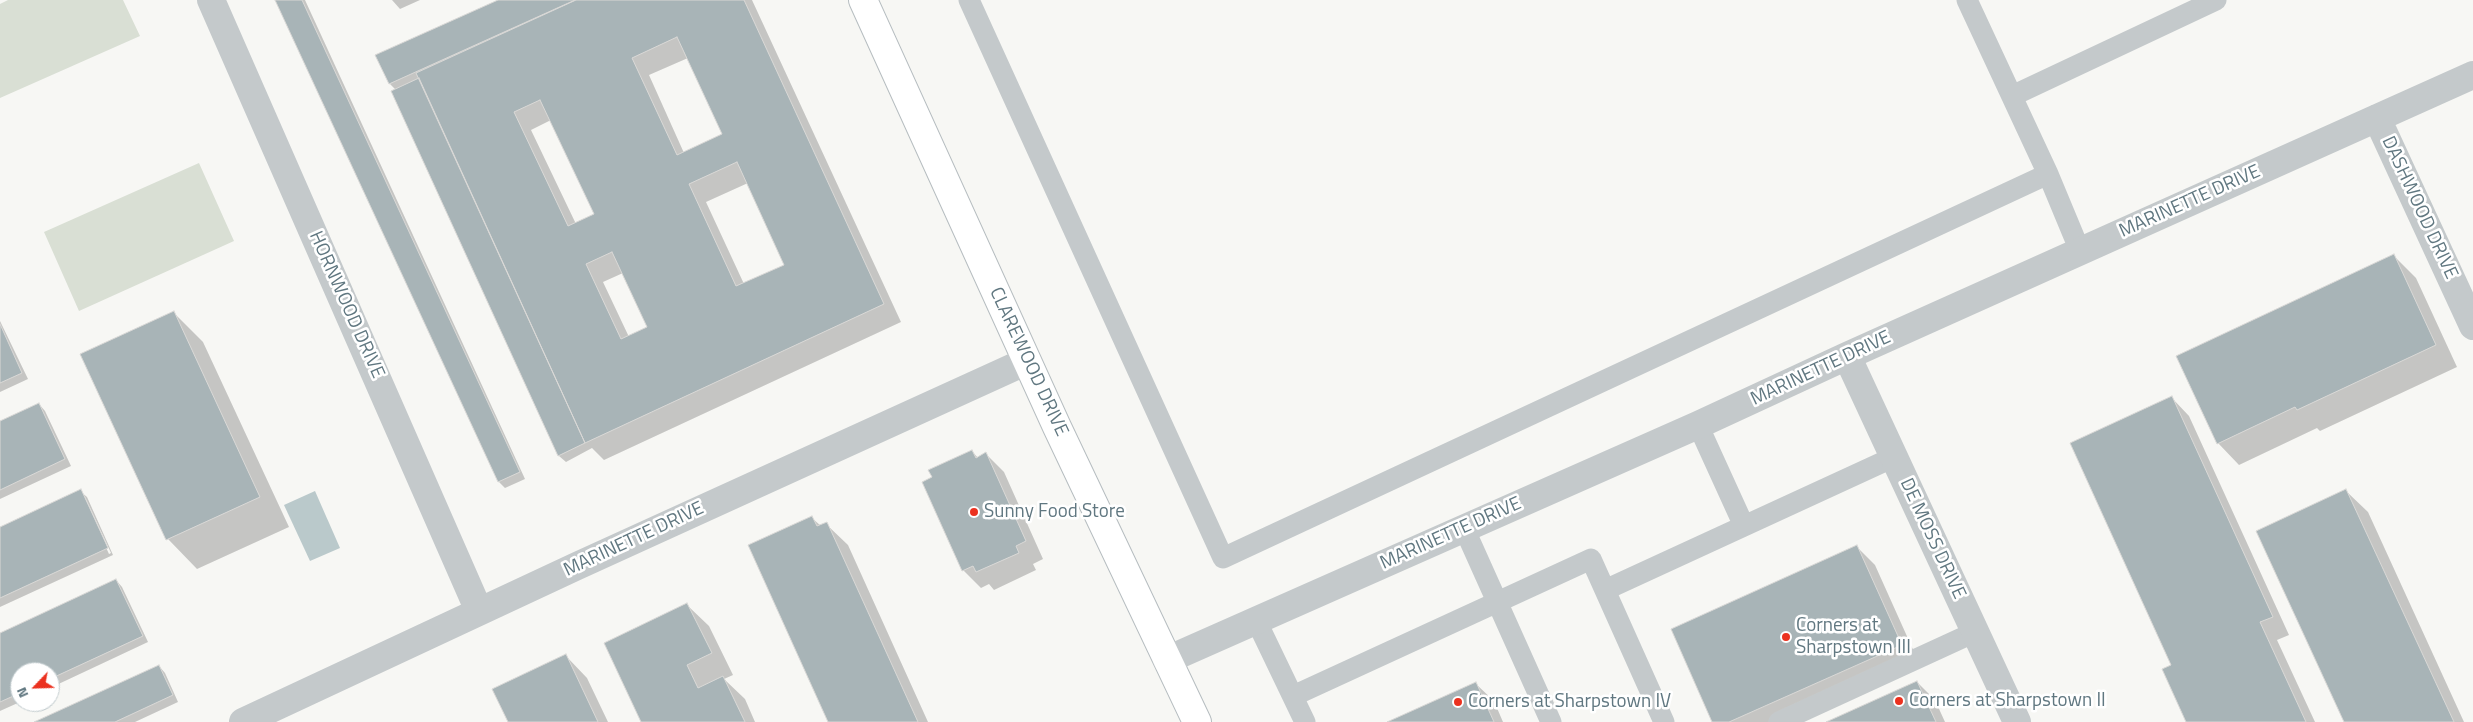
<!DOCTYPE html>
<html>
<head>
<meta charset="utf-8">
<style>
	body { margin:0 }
	#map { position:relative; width:2473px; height:722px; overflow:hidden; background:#f7f7f4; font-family:"Titillium Web",sans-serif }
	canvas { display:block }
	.north { position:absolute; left:10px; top:662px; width:50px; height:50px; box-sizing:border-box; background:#fff; border:1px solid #bfc9cc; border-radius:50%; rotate:246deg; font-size:14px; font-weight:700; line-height:20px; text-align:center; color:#607780 }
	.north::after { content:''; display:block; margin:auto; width:18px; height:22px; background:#eb311f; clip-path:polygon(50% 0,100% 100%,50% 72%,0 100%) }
</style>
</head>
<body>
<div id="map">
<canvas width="2473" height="722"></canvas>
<div class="north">N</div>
</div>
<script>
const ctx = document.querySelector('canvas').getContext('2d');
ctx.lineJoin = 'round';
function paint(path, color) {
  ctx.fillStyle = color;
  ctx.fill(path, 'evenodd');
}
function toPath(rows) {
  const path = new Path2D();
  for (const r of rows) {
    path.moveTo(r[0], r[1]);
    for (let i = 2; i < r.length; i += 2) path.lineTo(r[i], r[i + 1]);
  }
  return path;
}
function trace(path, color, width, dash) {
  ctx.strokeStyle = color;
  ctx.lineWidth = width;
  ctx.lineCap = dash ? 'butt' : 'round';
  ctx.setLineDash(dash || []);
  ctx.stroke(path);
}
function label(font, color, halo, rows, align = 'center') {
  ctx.font = font + ' "Titillium Web",sans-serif';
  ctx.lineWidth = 5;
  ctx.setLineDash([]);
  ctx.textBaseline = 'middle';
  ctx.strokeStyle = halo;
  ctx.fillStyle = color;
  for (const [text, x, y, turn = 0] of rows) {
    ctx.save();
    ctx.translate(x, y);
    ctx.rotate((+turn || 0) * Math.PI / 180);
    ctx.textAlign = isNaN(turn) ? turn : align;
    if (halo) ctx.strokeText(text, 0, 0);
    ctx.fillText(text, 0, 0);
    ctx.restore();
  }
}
paint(toPath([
	[8,0,123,0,140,36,0,98,0,4],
	[199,163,234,241,79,311,44,232]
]), '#d9dfd4');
paint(toPath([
	[315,491,340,548,310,561,284,505]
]), '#bac9cb');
paint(toPath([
	[277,0,305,0,525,479,505,488,499,482],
	[392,0,420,0,400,9],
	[501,0,752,0,901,322,604,460,592,448,566,462,559,456,393,91,396,90,390,84],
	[688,58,723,135,684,153,649,75],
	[551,120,596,215,576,224,531,130],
	[748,183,785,265,744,284,706,202],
	[623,273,649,328,629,337,603,282],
	[2394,256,2416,278,2457,367,2320,431,2317,428,2239,465,2218,443],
	[173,312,203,342,289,527,197,569,168,539],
	[0,321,28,379,0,392],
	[2172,398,2189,416,2289,635,2277,640,2315,722,2187,722,2173,665],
	[39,404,45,411,71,466,0,499,0,422],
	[972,451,978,458,986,454,1004,472,1043,559,1033,564,1036,570,994,590,989,584,981,588,963,570],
	[80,491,87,497,113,555,0,607,0,528],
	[83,497,85,497,111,553,109,554],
	[2346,491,2368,512,2464,722,2346,722],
	[812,518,821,526,826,524,848,545,928,722,830,722],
	[1857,547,1875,565,1919,663,1786,722,1713,722],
	[116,580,122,587,148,642,50,688,50,672,20,672,20,702,0,711,0,634],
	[687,605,709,626,733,675,724,679,745,699,755,722,642,722],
	[566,656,587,678,608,722,509,722],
	[159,666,165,673,178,702,135,722,37,722],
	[1917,682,1935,700,1945,722,1829,722],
	[1476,684,1494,701,1503,722,1390,722]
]), '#0003');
const building = toPath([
	[275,0,302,0,520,472,498,482,275,0],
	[498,0,575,0,389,84,375,55,498,0],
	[576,0,744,0,884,304,585,443,416,73,576,0],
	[677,37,722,134,677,155,632,58,677,37],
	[540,100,594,214,568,226,514,112,540,100],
	[737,162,784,265,736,286,689,184,737,162],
	[612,252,647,327,621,339,586,264,612,252],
	[419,78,585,443,558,456,391,91,419,78],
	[2394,254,2436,345,2297,410,2295,407,2217,444,2176,356,2394,254],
	[174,311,260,497,166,540,80,354,174,311],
	[0,324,22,373,0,383,0,324],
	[2172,396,2273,617,2260,622,2306,722,2186,722,2162,669,2171,665,2070,443,2172,396],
	[39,403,65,459,0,490,0,421,39,403],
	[972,450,976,458,986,452,1026,541,1016,546,1019,553,976,572,973,566,962,571,922,482,932,477,928,470,972,450],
	[81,489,108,548,0,598,0,527,81,489],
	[2346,489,2454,722,2344,722,2256,531,2346,489],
	[812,516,817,526,827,522,918,722,828,722,748,545,812,516],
	[1857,545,1902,645,1729,722,1712,722,1671,629,1857,545],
	[116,579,143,636,50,679,50,672,20,672,20,693,0,702,0,633,116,579],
	[687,603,712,653,687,665,698,688,723,676,745,722,641,722,604,643,687,603],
	[566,654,598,722,508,722,492,689,566,654],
	[159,665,173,695,115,722,34,722,159,665],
	[1917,681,1936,722,1826,722,1917,681],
	[1476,682,1494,722,1387,722,1476,682]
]);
paint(building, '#a8b4b7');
trace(building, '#d9d8d6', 1);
const secondary = toPath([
	[863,0,1057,427,1197,722]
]);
trace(secondary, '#b6bdc0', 30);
trace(toPath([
	[969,0,1223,558,2048,174],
	[1967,0,2048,174,2080,251],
	[2012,96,2216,0],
	[1698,425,1744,526],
	[1464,528,1551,722],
	[1605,590,1894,457],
	[1256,620,1305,722],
	[1293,696,1591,559,1664,722],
	[1779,722,1975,632]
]), '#c4c9cb', 21);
trace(toPath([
	[211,0,479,611],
	[2377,118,2473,326],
	[1847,356,2017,722],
	[1167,660,1698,425,1847,356,2473,75],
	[243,722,577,566,1027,361]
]), '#c4c9cb', 28);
trace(secondary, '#fff', 28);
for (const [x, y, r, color] of [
	[974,512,5,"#eb311f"],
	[1786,637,5,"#eb311f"],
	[1899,701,5,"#eb311f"],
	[1458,702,5,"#eb311f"]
]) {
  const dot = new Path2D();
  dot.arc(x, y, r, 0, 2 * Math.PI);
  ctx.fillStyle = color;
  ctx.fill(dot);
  trace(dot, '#fff', 2);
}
label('19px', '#607780', '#fff', [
	["MARINETTE DRIVE",2190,202,-24],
	["DASHWOOD DRIVE",2419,208,65],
	["HORNWOOD DRIVE",346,305,66],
	["CLAREWOOD DRIVE",1028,362,65],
	["MARINETTE DRIVE",1821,369,-25],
	["MARINETTE DRIVE",1451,534,-24],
	["DE MOSS DRIVE",1932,539,65],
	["MARINETTE DRIVE",634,540,-25]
]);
label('19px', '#607780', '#fff', [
	["Sunny Food Store",984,512],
	["Corners at",1796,626],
	["Sharpstown III",1796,648],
	["Corners at Sharpstown II",1909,701],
	["Corners at Sharpstown IV",1468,702]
], 'left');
</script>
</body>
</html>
